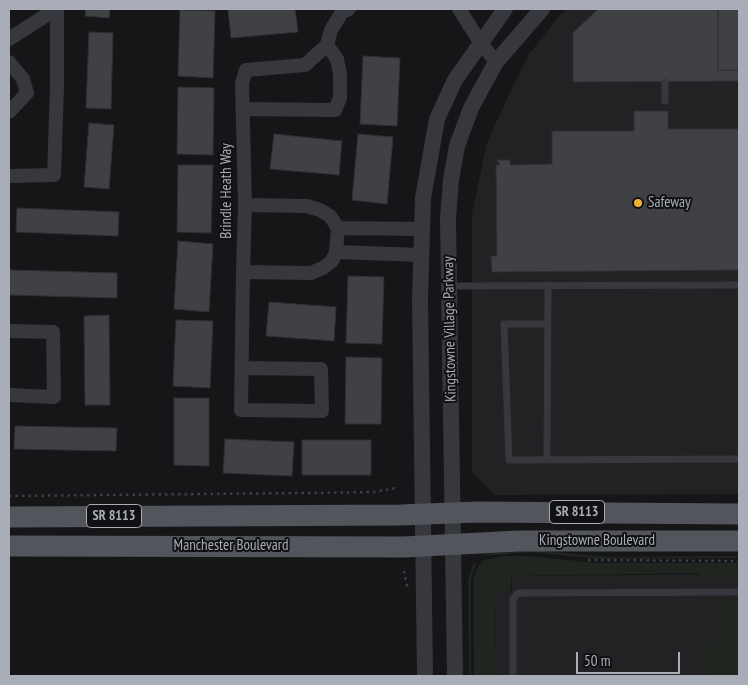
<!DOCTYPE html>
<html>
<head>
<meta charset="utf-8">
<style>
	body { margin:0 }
	#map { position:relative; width:748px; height:685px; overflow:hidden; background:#161618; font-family:"PT Sans Narrow",sans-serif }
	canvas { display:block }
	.frame { position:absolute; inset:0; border:10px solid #a8adb8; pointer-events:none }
	.scale { position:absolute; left:576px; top:652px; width:104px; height:22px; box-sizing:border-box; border:2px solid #a8adb8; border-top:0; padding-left:6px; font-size:15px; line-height:18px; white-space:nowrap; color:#a8adb8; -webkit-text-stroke:4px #111113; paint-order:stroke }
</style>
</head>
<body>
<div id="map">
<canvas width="748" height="685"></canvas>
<div class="frame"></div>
<div class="scale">50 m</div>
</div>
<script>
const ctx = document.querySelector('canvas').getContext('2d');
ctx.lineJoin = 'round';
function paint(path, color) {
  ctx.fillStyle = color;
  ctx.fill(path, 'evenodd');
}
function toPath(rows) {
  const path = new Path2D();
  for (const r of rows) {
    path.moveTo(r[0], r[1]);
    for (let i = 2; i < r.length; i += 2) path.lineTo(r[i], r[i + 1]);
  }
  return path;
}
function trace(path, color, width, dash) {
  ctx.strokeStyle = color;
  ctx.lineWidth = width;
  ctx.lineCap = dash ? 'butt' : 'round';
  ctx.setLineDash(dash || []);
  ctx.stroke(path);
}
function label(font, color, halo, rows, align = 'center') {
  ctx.font = font + ' "PT Sans Narrow",sans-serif';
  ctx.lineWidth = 4;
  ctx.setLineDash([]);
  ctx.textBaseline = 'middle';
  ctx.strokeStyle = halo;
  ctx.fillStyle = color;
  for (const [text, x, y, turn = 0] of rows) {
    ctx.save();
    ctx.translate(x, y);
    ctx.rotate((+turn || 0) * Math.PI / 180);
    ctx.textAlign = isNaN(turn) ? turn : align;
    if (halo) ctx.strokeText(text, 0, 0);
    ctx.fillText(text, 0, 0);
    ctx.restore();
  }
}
paint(toPath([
	[568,9,739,9,739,494,494,495,472,472,472,213,487,143,512,88,529,54,560,15],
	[739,574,739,676,496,676,495,592,509,592,512,589,512,576]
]), '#222225');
paint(toPath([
	[532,550,609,557,739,556,739,558,600,559,532,552,482,556,491,552],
	[504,556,529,556,598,563,739,563,739,574,707,574,707,582,704,585,700,582,699,573,512,576,510,592,495,592,496,676,474,676,473,578,479,565,484,560],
	[474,562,476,564,471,579,471,674,469,676,468,580],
	[709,599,739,599,739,676,708,676,709,642,719,639,719,602,709,602]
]), '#1e261f');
const building = toPath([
	[86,9,110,9,109,18,85,16,86,9],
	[228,9,295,9,298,32,231,38,228,9],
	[598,9,718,9,718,70,739,70,739,81,573,82,573,33,598,9],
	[718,9,739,9,739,70,718,70,718,9],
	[180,10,215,11,213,78,178,76,180,10],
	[89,32,113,33,111,109,86,108,89,32],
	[363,56,400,58,397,126,360,124,363,56],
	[178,87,214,88,213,155,177,154,178,87],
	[634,111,668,111,668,129,739,129,739,270,492,272,491,256,497,256,496,165,500,165,497,160,510,160,510,165,552,164,552,131,634,131,634,111],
	[89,123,114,125,109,189,84,187,89,123],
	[274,134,342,141,339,175,270,169,274,134],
	[358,134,393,137,387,204,352,200,358,134],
	[178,165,213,165,211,233,177,232,178,165],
	[17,208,119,212,118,236,16,232,17,208],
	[178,241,213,244,209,312,174,309,178,241],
	[9,270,117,273,117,298,9,295,9,270],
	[348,276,384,277,382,344,346,343,348,276],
	[269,302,336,307,334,341,266,336,269,302],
	[109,315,110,405,85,405,84,316,109,315],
	[176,320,213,321,210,388,173,386,176,320],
	[346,357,382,358,381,424,345,424,346,357],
	[174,398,209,398,209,466,174,465,174,398],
	[15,426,117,428,116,451,14,449,15,426],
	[225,439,294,442,292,476,223,473,225,439],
	[302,440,371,440,371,475,302,475,302,440]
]);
paint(building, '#404145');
trace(building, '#303034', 1);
trace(toPath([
	[9,496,305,493,374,492,396,488],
	[588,560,739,561],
	[404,571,408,590]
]), '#3d3f44', 2.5, [2.5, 4]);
trace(toPath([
	[665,82,665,101],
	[450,286,739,285],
	[547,324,504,324,509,460,739,459],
	[547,460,548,285],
	[513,676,513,599,518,593,739,592]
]), '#37383d', 7);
trace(toPath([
	[459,9,480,42,496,62],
	[9,39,56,9],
	[9,62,23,79,27,93,9,112],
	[242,109,335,110,340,98,340,74,337,59,327,45],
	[9,176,54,175,57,87,57,9],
	[245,205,307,206,320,210,330,216,338,228,336,252,332,261,323,268,311,273,243,272,245,205,242,83,246,70,305,65,327,45,331,30,342,12,349,9],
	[338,228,421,229],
	[336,252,421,255],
	[9,331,53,332,54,397,9,395],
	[242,368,321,369,322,411,241,410,243,272]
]), '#37383d', 14);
trace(toPath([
	[425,676,420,299,423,198,437,119,455,80,505,9],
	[455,676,448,219,451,180,457,146,471,108,496,62,542,9]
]), '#37383d', 16);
trace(toPath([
	[9,517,401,515,477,512,739,514],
	[9,546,404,547,518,541,739,541]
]), '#53555c', 21);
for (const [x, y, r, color] of [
	[638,203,5,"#f2b134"]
]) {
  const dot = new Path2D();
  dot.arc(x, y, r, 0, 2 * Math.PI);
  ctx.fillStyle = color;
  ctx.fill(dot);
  trace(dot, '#111113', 2);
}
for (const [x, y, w] of [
	[577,512,55],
	[114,516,55]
]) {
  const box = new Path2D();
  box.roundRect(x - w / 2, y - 11.5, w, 23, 4);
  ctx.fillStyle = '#111113';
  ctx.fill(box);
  trace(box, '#a8adb8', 1);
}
label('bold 14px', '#a8adb8', null, [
	["SR 8113",577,512],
	["SR 8113",114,516]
]);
label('15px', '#a8adb8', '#111113', [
	["Brindle Heath Way",227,191,-90],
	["Kingstowne Village Parkway",450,329,-91],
	["Kingstowne Boulevard",597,541],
	["Manchester Boulevard",231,546]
]);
label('15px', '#a8adb8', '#111113', [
	["Safeway",648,203]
], 'left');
</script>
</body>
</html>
